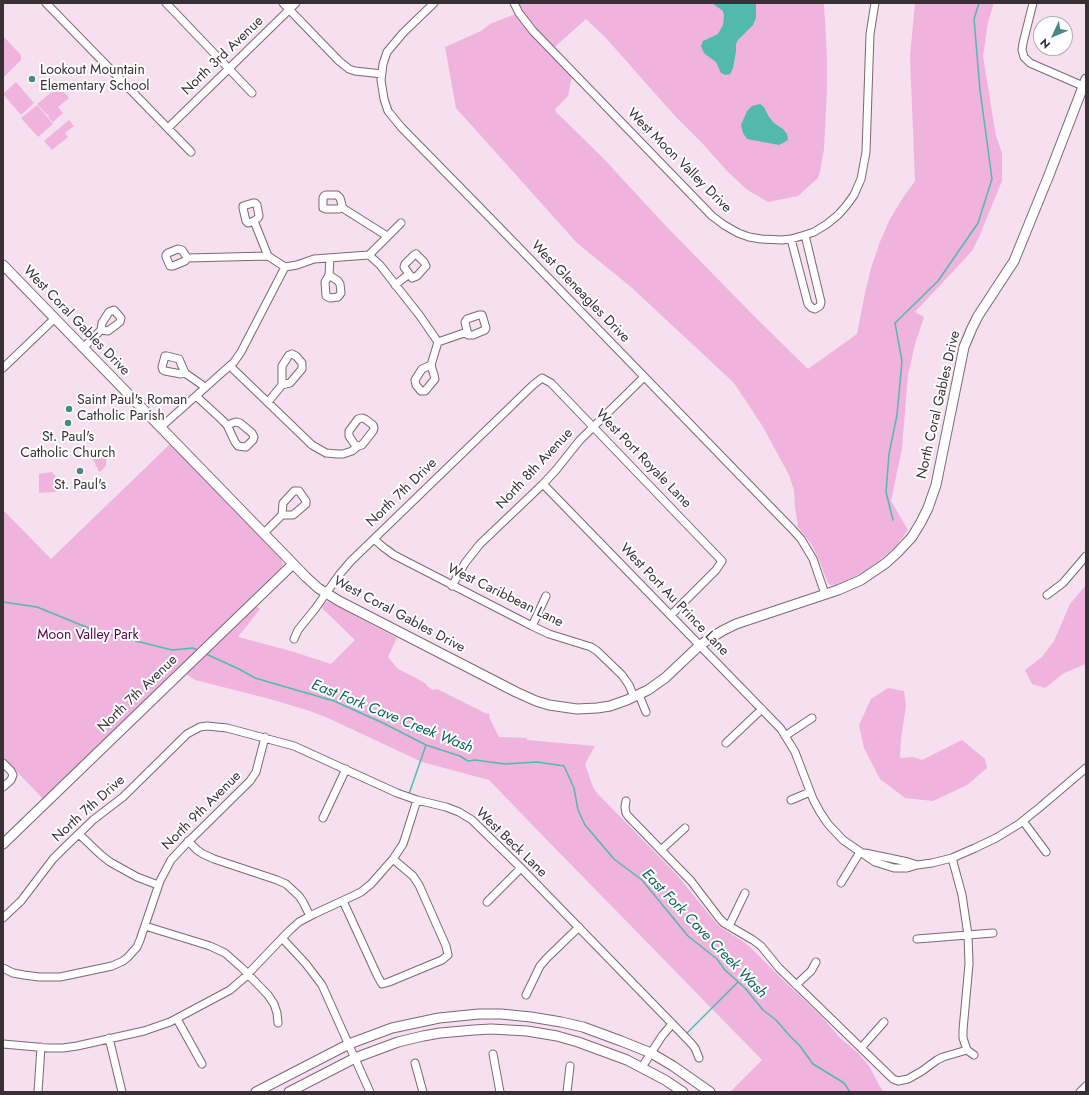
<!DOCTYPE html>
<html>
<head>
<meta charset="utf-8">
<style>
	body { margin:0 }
	#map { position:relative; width:1089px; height:1095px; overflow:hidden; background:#f6dfef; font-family:Jost,sans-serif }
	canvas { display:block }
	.frame { position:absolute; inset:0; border:4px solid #393036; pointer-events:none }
	.north { position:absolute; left:1033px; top:16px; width:40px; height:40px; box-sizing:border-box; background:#fff; border:1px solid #b0acaf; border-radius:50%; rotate:226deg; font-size:11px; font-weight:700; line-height:16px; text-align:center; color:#393036 }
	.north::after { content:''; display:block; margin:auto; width:14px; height:18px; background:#458b82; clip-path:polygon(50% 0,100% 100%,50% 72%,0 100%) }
</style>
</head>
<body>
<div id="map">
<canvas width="1089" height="1095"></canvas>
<div class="frame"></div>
<div class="north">N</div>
</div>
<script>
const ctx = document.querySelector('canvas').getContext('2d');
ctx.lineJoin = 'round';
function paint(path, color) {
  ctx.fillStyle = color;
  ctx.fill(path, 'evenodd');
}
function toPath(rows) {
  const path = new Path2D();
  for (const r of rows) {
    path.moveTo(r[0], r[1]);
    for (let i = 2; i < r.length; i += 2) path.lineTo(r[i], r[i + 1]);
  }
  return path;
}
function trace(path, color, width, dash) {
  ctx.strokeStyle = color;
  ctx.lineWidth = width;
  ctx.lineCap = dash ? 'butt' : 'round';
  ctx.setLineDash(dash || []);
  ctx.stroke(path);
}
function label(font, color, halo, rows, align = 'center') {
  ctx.font = font + ' Jost,sans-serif';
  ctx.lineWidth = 4;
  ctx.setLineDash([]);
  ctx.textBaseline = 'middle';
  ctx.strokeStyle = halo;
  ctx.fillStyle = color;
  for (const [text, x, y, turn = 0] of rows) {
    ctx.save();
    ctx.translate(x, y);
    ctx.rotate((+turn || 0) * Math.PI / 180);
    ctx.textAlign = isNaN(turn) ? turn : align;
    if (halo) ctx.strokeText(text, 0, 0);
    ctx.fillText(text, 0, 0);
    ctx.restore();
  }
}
paint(toPath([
	[514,3,824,3,827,57,827,88,824,149,820,171,818,178,798,196,768,202,746,189,727,171,702,143,675,116,605,37,586,19,557,45,552,51,576,75,571,80,568,96,556,108,555,110,556,112,604,159,664,224,756,318,808,369,857,334,866,288,872,265,880,242,889,221,902,199,915,181,910,57,915,3,994,3,988,22,983,56,994,124,996,136,1002,153,1002,181,979,237,972,251,915,312,924,317,915,344,908,375,902,448,891,501,908,530,895,547,880,560,863,572,837,585,830,585,828,583,821,565,812,545,797,526,798,525,795,507,794,490,789,475,763,427,734,383,631,287,577,243,456,108,445,47,481,31,490,24,518,13],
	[3,36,21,55,21,60,3,78],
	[16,82,34,103,21,115,3,94],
	[59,86,69,98,58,107,63,113,53,122,48,117,49,116,48,114,47,115,37,104],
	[37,105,53,124,38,137,21,118],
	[69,120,74,126,65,133,68,137,52,150,44,141],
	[170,444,281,559,283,564,281,568,43,799,3,757,3,510,51,559],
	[93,455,106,456,106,466,100,472,97,469,98,468,95,465,96,464,93,460,94,459,91,457],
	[52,472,63,484,55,492,39,493,39,474],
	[1086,585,1086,664,1064,673,1045,688,1032,684,1025,670,1042,657,1054,641,1070,604],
	[326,602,329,602,397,638,388,657,398,669,418,679,426,684,427,686,433,690,437,689,487,714,488,713,490,716,489,717,499,737,527,738,527,740,595,746,585,764,593,787,597,793,676,874,717,924,726,931,741,940,749,946,784,981,821,1016,840,1038,853,1049,859,1054,869,1066,883,1092,730,1092,762,1060,547,840,489,780,422,762,330,719,310,711,270,699,203,682,195,680,186,674,256,606,260,609,238,637,291,651,331,664,355,640,321,607],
	[888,688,904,691,906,706,901,738,900,758,913,757,922,760,962,740,985,759,987,768,967,785,933,801,905,798,880,779,864,748,859,725,871,699]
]), '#efb3de');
paint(toPath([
	[712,3,756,3,756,18,753,25,738,40,736,44,736,51,733,68,730,74,726,75,721,73,716,62,705,54,703,51,701,46,703,41,718,34,723,25,724,16,723,11],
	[760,104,764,107,769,117,774,123,783,129,787,134,788,140,783,143,779,145,747,139,743,133,741,125,747,111,752,106]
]), '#52b9ad');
trace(toPath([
	[893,520,886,492,889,454,897,415,902,361,895,323,938,281,978,223,992,179,980,90,974,19,979,3],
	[3,602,37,607,96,631,172,650,193,648,199,651],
	[206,654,239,669,255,678,334,701,383,723,426,745,460,756,468,761,475,760,505,764,537,762,564,766,574,788,578,810,585,825,614,859,642,880,688,936,717,959,725,970,745,988,763,1010,776,1020,789,1035,800,1046,813,1064,844,1083,850,1092],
	[409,794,426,745],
	[685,1035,738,982]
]), '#52b9ad', 1.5);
const street = toPath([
	[46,3,191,152],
	[166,3,252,93],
	[283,3,339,61,349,69,355,71,382,74],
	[434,3,403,33,387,52,383,64,381,80,384,99,388,111,401,127,497,225,792,529,801,539,813,559,825,594],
	[514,3,519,13,533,31,712,216,724,225,738,233,749,237,761,239,782,240,791,239,805,235,814,232,827,224,838,215,846,206,854,195,861,179,866,152,870,34,875,3],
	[1033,3,1023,43,1022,50,1024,57,1030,63,1083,86],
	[168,128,296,3],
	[253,203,255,203,257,205,259,216,258,218,254,221,248,223,246,221,243,208,243,206,253,203],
	[341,207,342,205,340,198,337,195,326,195,324,196,323,198,323,208,326,209,339,209,341,207,387,236],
	[254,221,268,256],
	[791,239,808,304,812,308,815,309,820,306,821,302,805,235],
	[416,254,424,262,426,266,417,276,412,278,404,267,405,264,414,255,416,254],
	[369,255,380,265,420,316,438,342,431,365],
	[187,258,186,256,182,250,178,249,168,253,166,255,166,257,170,266,173,266,185,261,187,258,268,256,285,267],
	[329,275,338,281,340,284,341,293,338,297,330,298,326,296,325,282,329,275],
	[329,275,330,258],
	[395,285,409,274],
	[479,315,482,315,483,318,486,328,485,330,473,335,468,335,465,322,467,319,479,315],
	[438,342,467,332],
	[83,348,101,330,102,323,109,312,114,310,121,318,120,322,108,331,101,330],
	[292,354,296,356,302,363,302,369,290,383,282,385,282,366,289,355,292,354],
	[165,356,167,356,179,359,185,373,181,374,165,371,163,370,162,367,165,356],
	[431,365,434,375,435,379,425,391,421,391,416,385,415,380,422,369,431,365],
	[230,366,312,445,326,453,337,454,343,454,352,451,358,446,362,445,373,431,374,428,373,425,365,419,362,418,358,419,349,431,349,436,355,445,358,446],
	[3,368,54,319],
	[185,373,205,387],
	[196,396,220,418,227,425,235,442,238,446,246,447,253,440,254,437,252,433,240,423,236,422,227,425],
	[268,402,282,385],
	[161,427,234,362,241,352,285,267,297,265,314,259,369,255,401,223],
	[543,484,781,729,795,752,813,799,820,812,828,824,843,840,875,862,894,868,907,868,917,865,932,863,952,858,975,848,996,838,1019,824,1039,808,1086,768],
	[264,533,282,515,283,503,294,491,299,491,306,501,306,504,293,515,282,515],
	[374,539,383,547,394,555,532,626,549,634,591,647,597,651,622,675,629,685,634,697],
	[452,586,465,563,480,544,543,484,556,470,580,440,644,377],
	[1047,595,1063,583,1086,556],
	[532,626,546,596],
	[294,639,298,630,315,609,339,575,351,561,533,385,542,378,551,383,722,561,716,570,671,615],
	[639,695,646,712],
	[785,736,812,718],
	[726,743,762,709],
	[3,763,11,771,13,775,11,780,3,787],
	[791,800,810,792],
	[626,801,625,807,626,813,628,816,691,881,720,919,724,923,753,940,761,946,779,968,893,1079,898,1081,908,1079,922,1071,937,1060,943,1057,967,1050],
	[323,818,346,769],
	[1023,821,1046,852],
	[79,834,101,855,110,862,137,877,158,885],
	[188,841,197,850,203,854,214,859,277,880,286,884,299,896,303,902,310,916],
	[661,850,685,828],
	[865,853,908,862,917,865],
	[952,858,962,895,968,935,969,964,963,1030,963,1038,967,1050,974,1055],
	[841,883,860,852],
	[343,901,378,977,382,984,389,982,442,960,448,955,446,946,419,885,413,876,393,859],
	[487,902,521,868],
	[3,918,21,901,53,859,63,849,93,820,123,797,187,734,200,727,207,726,227,728,294,746,397,793,417,800,446,807,459,812,472,820,521,868,690,1042,695,1048,699,1058],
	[145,926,210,946,225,953,242,968,268,995,274,1004,277,1013,278,1023],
	[729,926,745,893],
	[282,938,306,964,322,985,370,1092],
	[917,939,993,933],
	[3,968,13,973,24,975,39,977,60,977,112,966,123,961,128,957,137,947,140,940,160,881,171,860,185,845,250,781,256,772,265,737],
	[796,985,811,971,816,962],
	[526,995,540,966,547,958,579,927],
	[177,1019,202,1064],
	[109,1038,122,1092],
	[3,1044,48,1048,63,1048,77,1046,144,1031,170,1022,230,990,244,978,289,931,299,922,314,914,355,895,361,892,371,884,393,859,403,844,406,835,417,800],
	[861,1048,884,1022],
	[493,1054,500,1092],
	[415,1063,423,1092],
	[642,1067,662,1036,672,1024],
	[38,1092,41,1047],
	[567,1092,570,1066],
	[1080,1092,1086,1086]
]);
const secondary = toPath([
	[3,265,306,577,318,588,339,601,516,692,536,701,549,705,577,709,597,708,610,706,627,700,648,690,665,678,700,645,722,631,736,624,838,590,861,580,886,563,897,553,912,537,921,522,928,508,936,485,964,347,972,328,978,316,1014,261,1049,175,1086,79],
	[3,844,293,564],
	[256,1092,349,1044,392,1028,439,1018,479,1014,501,1014,531,1017,561,1022,583,1027,621,1041,651,1053,673,1066,710,1092],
	[289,1092,355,1058,398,1042,423,1036,440,1033,474,1030,491,1029,527,1031,557,1036,578,1042,627,1060,665,1080,683,1092]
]);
trace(street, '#7b6775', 9);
trace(secondary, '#7b6775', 11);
trace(street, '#fff', 7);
trace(secondary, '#fff', 9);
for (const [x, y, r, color] of [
	[32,79,4,"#458b82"],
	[69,409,4,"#458b82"],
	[68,423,4,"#458b82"],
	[80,471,4,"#458b82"]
]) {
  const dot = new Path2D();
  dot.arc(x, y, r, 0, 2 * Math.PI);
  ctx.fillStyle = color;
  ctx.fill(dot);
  trace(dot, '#fff', 1.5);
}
label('14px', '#393036', '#fff', [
	["North 3rd Avenue",223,56,-44],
	["West Moon Valley Drive",679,161,45],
	["West Gleneagles Drive",580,292,46],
	["West Coral Gables Drive",76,321,46],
	["North Coral Gables Drive",939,405,-77],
	["West Port Royale Lane",643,459,46],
	["North 8th Avenue",535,469,-47],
	["North 7th Drive",402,493,-44],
	["West Caribbean Lane",505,596,26],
	["West Port Au Prince Lane",674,600,46],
	["West Coral Gables Drive",399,615,28],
	["North 7th Avenue",138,694,-44],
	["North 7th Drive",89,809,-42],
	["North 9th Avenue",202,811,-45],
	["West Beck Lane",511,843,44]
]);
label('14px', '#393036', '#fff', [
	["Lookout Mountain",40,71],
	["Elementary School",40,87],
	["Saint Paul's Roman",77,401],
	["Catholic Parish",77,417],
	["St. Paul's",68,438,"center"],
	["Catholic Church",68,454,"center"],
	["St. Paul's",80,486,"center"]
], 'left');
label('14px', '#520445', '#fff', [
	["Moon Valley Park",88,636]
]);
label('italic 15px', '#0d645c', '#fff', [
	["East Fork Cave Creek Wash",392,717,22],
	["East Fork Cave Creek Wash",704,934,46]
]);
</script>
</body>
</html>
